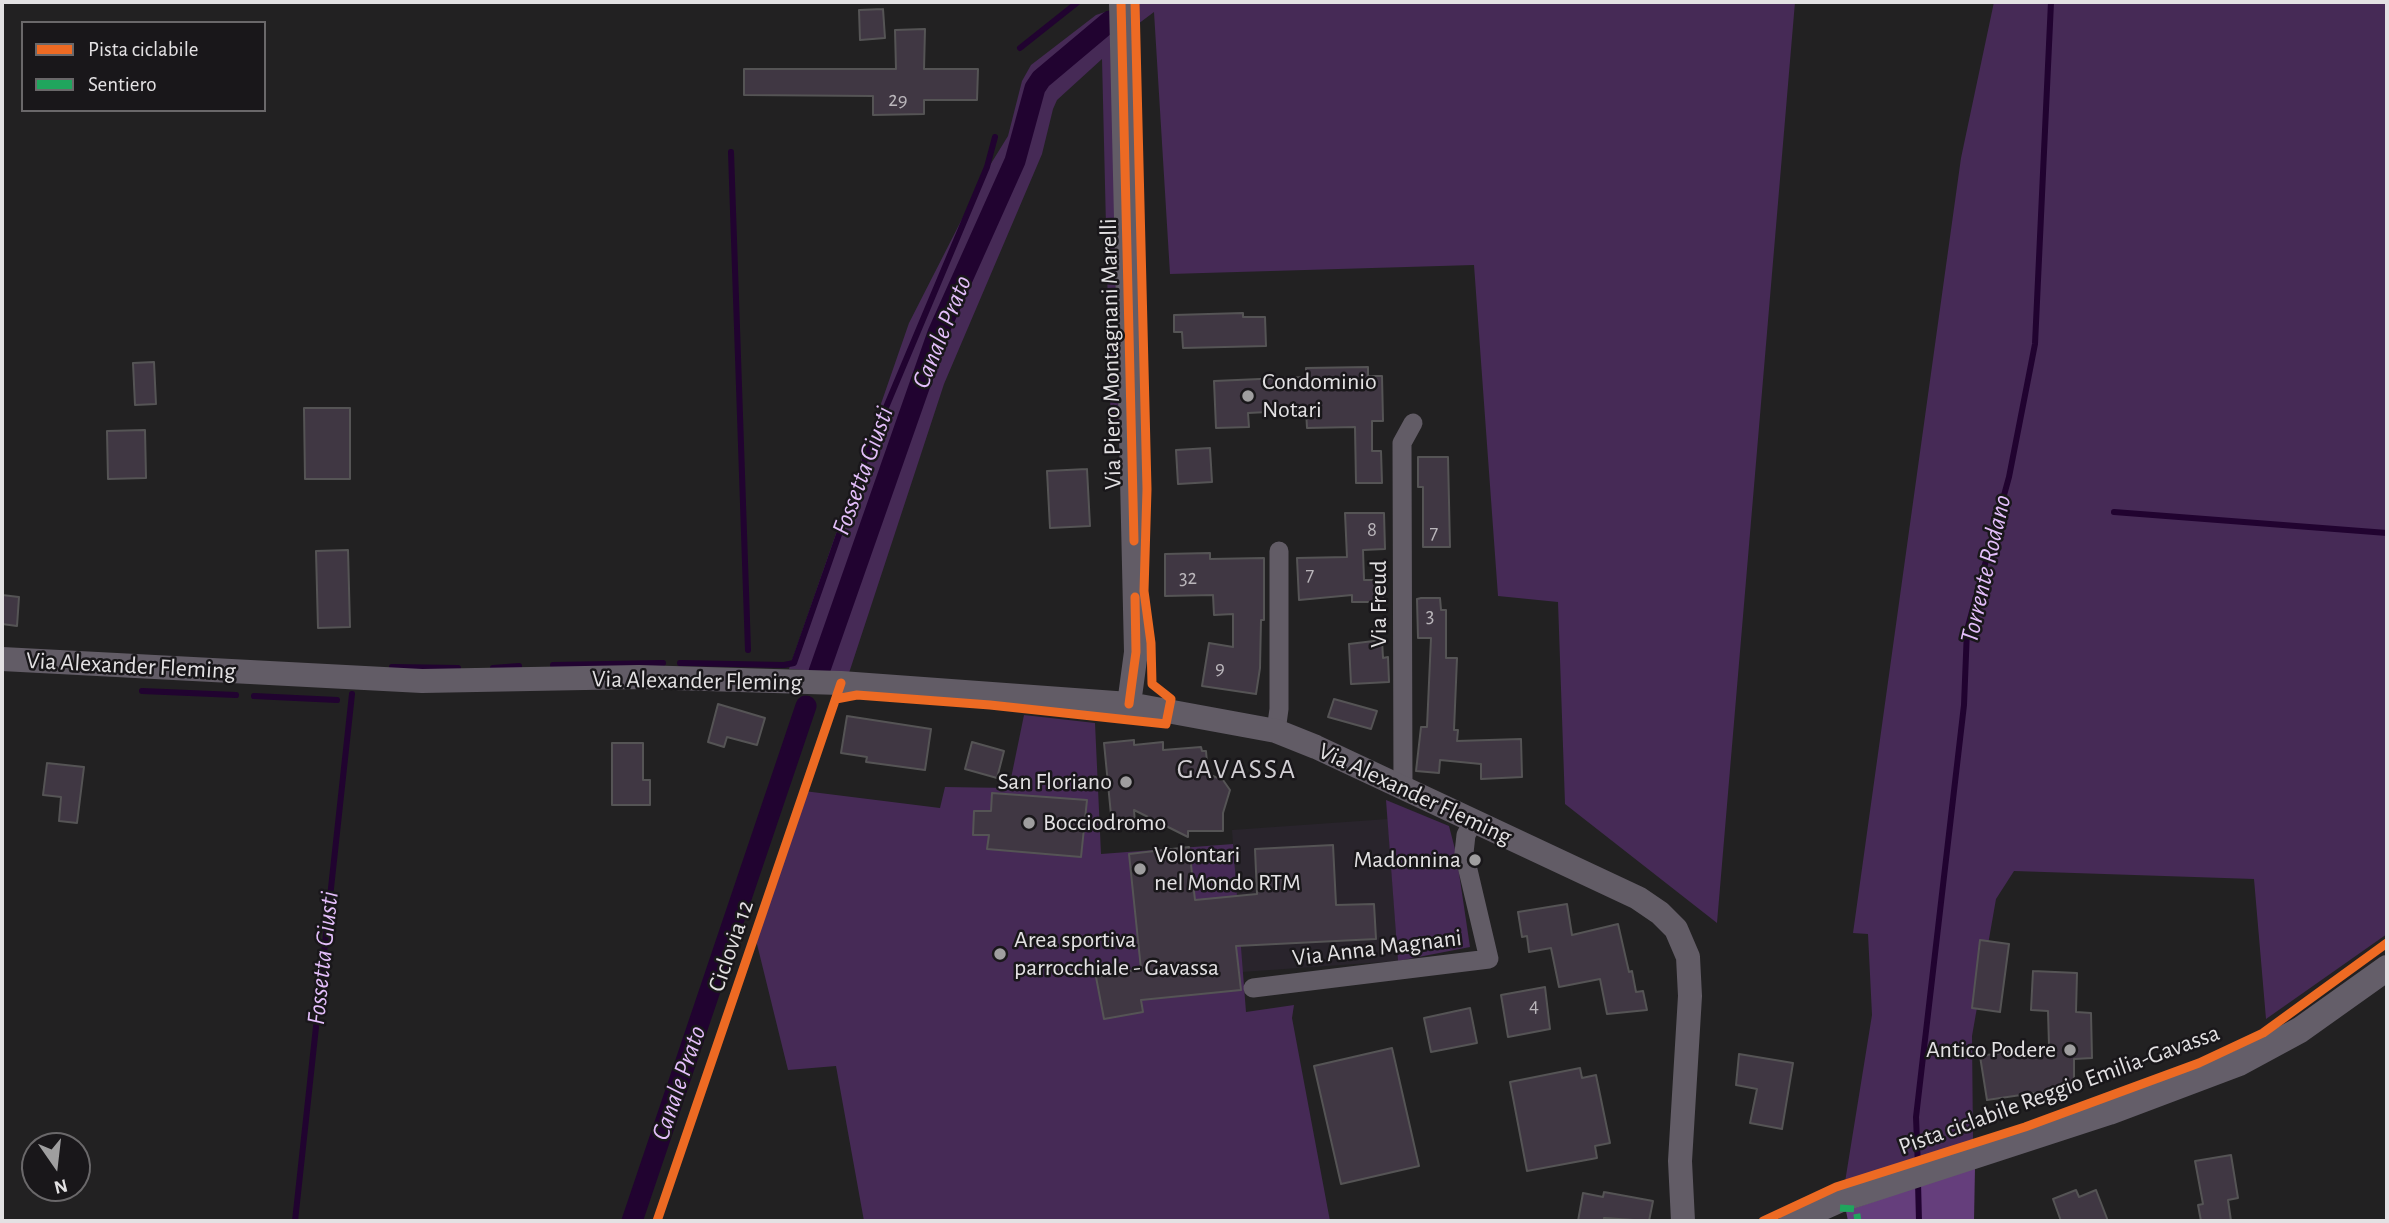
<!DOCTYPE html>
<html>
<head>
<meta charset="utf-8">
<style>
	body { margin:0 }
	#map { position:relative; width:2389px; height:1223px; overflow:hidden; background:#222122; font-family:"Alegreya Sans",sans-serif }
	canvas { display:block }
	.frame { position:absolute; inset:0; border:4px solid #e3e1e3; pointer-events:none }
	.legend { position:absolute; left:21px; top:21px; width:245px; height:91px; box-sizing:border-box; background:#19171a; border:2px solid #6a686a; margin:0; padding:9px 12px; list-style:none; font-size:21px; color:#e3e1e3 }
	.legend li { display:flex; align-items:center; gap:14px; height:35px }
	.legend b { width:35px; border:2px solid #6a686a }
	.north { position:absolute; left:21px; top:1132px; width:70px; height:70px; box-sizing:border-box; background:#19171a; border:2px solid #6a686a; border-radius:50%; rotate:166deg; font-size:19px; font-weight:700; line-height:28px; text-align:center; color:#e3e1e3 }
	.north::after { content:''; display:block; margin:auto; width:24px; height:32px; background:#9f9e9f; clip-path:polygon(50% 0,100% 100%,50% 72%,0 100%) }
</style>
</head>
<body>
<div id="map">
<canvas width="2389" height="1223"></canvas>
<div class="frame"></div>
<ul class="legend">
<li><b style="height:9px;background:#ed6a23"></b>Pista ciclabile</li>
<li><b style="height:9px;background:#20a55d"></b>Sentiero</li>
</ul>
<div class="north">N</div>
</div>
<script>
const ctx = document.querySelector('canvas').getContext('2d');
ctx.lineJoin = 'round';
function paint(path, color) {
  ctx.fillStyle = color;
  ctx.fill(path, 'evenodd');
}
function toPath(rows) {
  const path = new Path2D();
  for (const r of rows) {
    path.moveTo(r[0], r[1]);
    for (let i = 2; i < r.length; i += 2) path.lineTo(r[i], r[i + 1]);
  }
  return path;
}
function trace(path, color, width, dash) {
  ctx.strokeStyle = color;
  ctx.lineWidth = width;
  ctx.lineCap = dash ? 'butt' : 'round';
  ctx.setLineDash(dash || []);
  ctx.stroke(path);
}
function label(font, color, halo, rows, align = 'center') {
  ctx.font = font + ' "Alegreya Sans",sans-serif';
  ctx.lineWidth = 5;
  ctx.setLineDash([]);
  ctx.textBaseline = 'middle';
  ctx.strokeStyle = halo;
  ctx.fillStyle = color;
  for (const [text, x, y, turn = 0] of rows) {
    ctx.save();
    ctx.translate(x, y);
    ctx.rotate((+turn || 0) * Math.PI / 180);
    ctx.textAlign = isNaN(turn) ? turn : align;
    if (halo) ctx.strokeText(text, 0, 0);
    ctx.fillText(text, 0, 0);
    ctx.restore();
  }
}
paint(toPath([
	[1388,819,1398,961,1242,972,1232,830]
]), '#29242c');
paint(toPath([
	[1121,2,1795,2,1717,923,1565,804,1558,602,1498,596,1474,265,1170,274,1154,12,1122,36],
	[1994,2,2387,2,2387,934,2266,1019,2254,879,2014,871,1996,899,1972,1036,1973,1141,1845,1182,1872,1015,1868,934,1853,933,1961,158],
	[1105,12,1112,15,1123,436,1111,436,1102,59,1057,100,1053,109,1042,154,944,384,849,673,789,669,909,323,987,170,1008,136,1022,81,1031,65,1096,15],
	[1024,715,1095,723,1101,854,1233,844,1246,1012,1294,1005,1292,1018,1330,1221,864,1221,836,1066,788,1070,755,936,804,791,940,808,945,787,1009,788],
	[1386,800,1449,826,1456,853,1470,947,1398,961]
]), '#462a56');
paint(toPath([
	[1975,1167,1974,1221,1848,1221,1846,1211]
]), '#653e7c');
trace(toPath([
	[1020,48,1078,2],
	[731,152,748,650],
	[2114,512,2387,533],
	[680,663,784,665,794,663,871,443,987,167,995,137],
	[553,665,663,663],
	[392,667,458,668],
	[493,668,519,666],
	[142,691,236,695],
	[254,696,337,700],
	[1918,1168,1916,1117,1964,705,1967,630,2009,477,2035,344,2051,2],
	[1918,1182,1919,1221],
	[295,1221,352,694]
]), '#210330', 6);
trace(toPath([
	[819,672,938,333,1015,161,1035,88,1041,79,1110,21],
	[632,1221,806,706]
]), '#210330', 21);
const building = toPath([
	[883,9,885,38,860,40,859,10,883,9],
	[925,29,924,69,978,69,977,100,924,100,924,114,873,115,873,96,744,95,744,69,896,69,895,30,925,29],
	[1243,313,1243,317,1265,317,1266,346,1183,348,1182,332,1174,332,1174,315,1243,313],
	[154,362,156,404,135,405,133,363,154,362],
	[1368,367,1368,376,1382,376,1383,421,1372,421,1372,451,1381,451,1382,483,1356,483,1355,427,1307,428,1306,410,1248,413,1249,427,1216,428,1214,381,1306,377,1306,368,1368,367],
	[304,408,350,408,350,479,305,479,304,408],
	[145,430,146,478,108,479,107,431,145,430],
	[1210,448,1212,482,1178,484,1176,450,1210,448],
	[1418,457,1448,457,1450,547,1423,547,1423,487,1418,487,1418,457],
	[1087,469,1090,526,1050,528,1047,471,1087,469],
	[1345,513,1384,513,1385,549,1363,550,1364,580,1383,580,1383,602,1352,602,1352,595,1299,600,1297,558,1347,557,1345,513],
	[348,550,350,627,318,628,316,551,348,550],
	[1210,553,1210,559,1264,558,1264,620,1261,620,1260,668,1256,694,1202,686,1209,643,1233,647,1233,614,1214,615,1213,595,1165,596,1165,554,1210,553],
	[2,595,19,597,17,626,2,624,2,595],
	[1421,598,1440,598,1441,610,1446,610,1446,658,1457,658,1454,730,1458,730,1457,741,1521,739,1522,777,1481,779,1481,764,1440,760,1439,773,1416,771,1421,727,1427,727,1431,638,1418,638,1417,599,1421,598],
	[1382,640,1383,658,1388,657,1389,682,1351,684,1349,644,1382,640],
	[1334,699,1377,711,1371,729,1328,717,1334,699],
	[718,704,765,718,757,745,727,737,724,747,708,742,718,704],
	[847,716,931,729,925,770,866,762,867,757,841,753,847,716],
	[1134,740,1134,745,1163,742,1163,750,1201,747,1202,751,1206,751,1208,774,1223,780,1230,790,1223,813,1223,831,1188,831,1188,837,1134,810,1135,823,1112,825,1104,743,1134,740],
	[972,742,1004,751,997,778,965,769,972,742],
	[612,743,643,743,643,780,650,780,650,805,612,805,612,743],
	[47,763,84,767,77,823,59,821,61,797,43,795,47,763],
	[992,793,1087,800,1081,857,987,849,989,835,973,835,974,811,991,811,992,793],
	[1333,845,1336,905,1374,904,1376,939,1236,946,1241,990,1141,1000,1143,1012,1104,1019,1096,977,1141,969,1129,854,1189,847,1195,900,1257,894,1255,849,1333,845],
	[1567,904,1572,935,1618,924,1629,972,1632,971,1636,992,1643,991,1647,1010,1607,1014,1600,979,1559,987,1551,948,1529,952,1527,936,1522,937,1518,912,1567,904],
	[1980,940,2009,944,2000,1012,1972,1008,1980,940],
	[2033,971,2077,973,2076,1012,2091,1013,2092,1058,2074,1059,2074,1088,2065,1098,2054,1097,2048,1091,1987,1100,1980,1056,2049,1046,2048,1011,2031,1010,2033,971],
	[1545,987,1550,1029,1508,1037,1501,995,1545,987],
	[1470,1008,1477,1043,1431,1052,1424,1018,1470,1008],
	[1392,1048,1419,1166,1341,1184,1314,1066,1392,1048],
	[1739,1054,1793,1063,1782,1129,1750,1123,1757,1089,1736,1085,1739,1054],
	[1580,1068,1582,1078,1596,1075,1610,1143,1595,1146,1597,1158,1527,1171,1510,1082,1580,1068],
	[2231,1155,2238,1198,2228,1200,2231,1221,2201,1221,2198,1205,2203,1204,2195,1161,2231,1155],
	[2076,1190,2079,1197,2096,1190,2108,1221,2061,1221,2053,1199,2076,1190],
	[1604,1192,1653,1201,1649,1221,1604,1218,1604,1221,1578,1221,1583,1193,1603,1197,1604,1192]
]);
paint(building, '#403743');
trace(building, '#555455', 2);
trace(toPath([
	[1276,731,1279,709,1279,551],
	[1403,788,1402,443,1413,423],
	[1253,988,1489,959,1464,853,1466,835,1474,820]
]), '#625c66', 19);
trace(toPath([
	[1121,2,1136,652,1129,704],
	[2,659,422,681,639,677,841,683,1129,704,1276,731,1316,747,1638,898,1660,913,1676,929,1688,957,1690,996,1680,1161,1683,1221]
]), '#625c66', 24);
trace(toPath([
	[1792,1221,1839,1200,2109,1112,2239,1063,2300,1030,2387,968]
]), '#645e69', 26);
trace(toPath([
	[1840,1208,1856,1209,1858,1221]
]), '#20a55d', 7, [14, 7]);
trace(toPath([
	[1121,2,1134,541],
	[836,699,857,695,990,705,1166,724,1171,699,1152,684,1151,643,1144,591,1147,489,1135,2],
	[1129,704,1136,652,1135,597],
	[657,1221,841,683],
	[1763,1221,1836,1187,2025,1127,2199,1063,2263,1033,2387,943]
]), '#ed6a23', 9);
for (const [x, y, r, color] of [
	[1248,396,7,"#9f9e9f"],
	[1126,782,7,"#9f9e9f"],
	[1029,823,7,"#9f9e9f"],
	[1475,860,7,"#9f9e9f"],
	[1140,869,7,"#9f9e9f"],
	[1000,954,7,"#9f9e9f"],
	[2070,1050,7,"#9f9e9f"]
]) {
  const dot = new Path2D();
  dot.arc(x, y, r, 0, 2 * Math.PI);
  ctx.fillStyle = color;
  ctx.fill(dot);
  trace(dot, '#19171a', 2.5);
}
label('21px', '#bab6bb', null, [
	["29",898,100],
	["8",1372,530],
	["7",1434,533],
	["7",1310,575],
	["32",1188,578],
	["3",1430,616],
	["9",1220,668],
	["4",1534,1006]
]);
label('24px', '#e3e1e3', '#19171a', [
	["Via Piero Montagnani Marelli",1111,354,-91],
	["Via Freud",1379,604,-90],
	["Via Alexander Fleming",131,666,3],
	["Via Alexander Fleming",697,681,1],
	["Via Alexander Fleming",1415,794,25],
	["Ciclovia 12",731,946,-71],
	["Via Anna Magnani",1377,948,-7],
	["Pista ciclabile Reggio Emilia-Gavassa",2059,1090,-20]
]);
label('24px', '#e3e1e3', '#19171a', [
	["Condominio",1262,382],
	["Notari",1262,410],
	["San Floriano",1112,782,"right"],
	["Bocciodromo",1043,823],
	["Volontari",1154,855],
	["nel Mondo RTM",1154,883],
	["Madonnina",1461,860,"right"],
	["Area sportiva",1014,940],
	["parrocchiale - Gavassa",1014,968],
	["Antico Podere",2056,1050,"right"]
], 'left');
label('italic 26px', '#e3befa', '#19171a', [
	["Canale Prato",942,332,-68],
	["Fossetta Giusti",863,471,-70],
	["Torrente Rodano",1986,569,-77],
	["Fossetta Giusti",323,958,-84],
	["Canale Prato",679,1083,-71]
]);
ctx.letterSpacing = '2px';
label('28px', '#d1ced3', '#19171a', [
	["GAVASSA",1237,770]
]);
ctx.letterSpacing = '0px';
</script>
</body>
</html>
